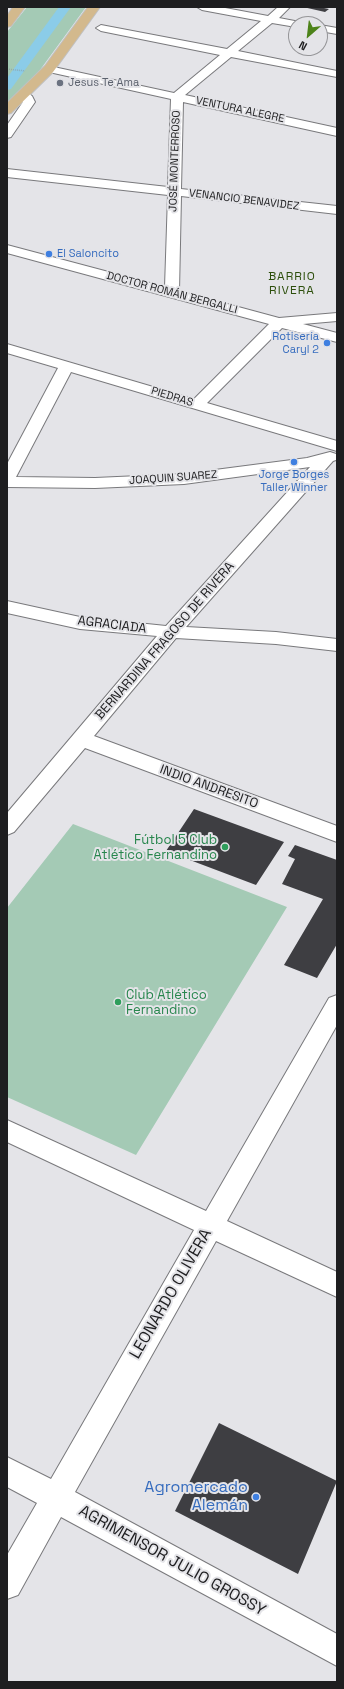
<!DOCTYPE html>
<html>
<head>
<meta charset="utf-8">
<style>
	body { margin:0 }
	#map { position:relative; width:344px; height:1689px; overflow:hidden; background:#e4e4e8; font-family:"Space Grotesk",sans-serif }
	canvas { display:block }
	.frame { position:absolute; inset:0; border:8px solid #1e1e20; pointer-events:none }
	.north { position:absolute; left:288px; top:16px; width:40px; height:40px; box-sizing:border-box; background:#e4e4e8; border:1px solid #959598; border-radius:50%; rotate:208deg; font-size:11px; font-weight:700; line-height:16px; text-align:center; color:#1e1e20 }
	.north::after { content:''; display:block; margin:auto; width:14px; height:18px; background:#4d831a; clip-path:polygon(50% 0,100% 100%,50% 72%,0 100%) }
</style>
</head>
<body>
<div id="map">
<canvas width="344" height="1689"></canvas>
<div class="frame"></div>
<div class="north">N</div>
</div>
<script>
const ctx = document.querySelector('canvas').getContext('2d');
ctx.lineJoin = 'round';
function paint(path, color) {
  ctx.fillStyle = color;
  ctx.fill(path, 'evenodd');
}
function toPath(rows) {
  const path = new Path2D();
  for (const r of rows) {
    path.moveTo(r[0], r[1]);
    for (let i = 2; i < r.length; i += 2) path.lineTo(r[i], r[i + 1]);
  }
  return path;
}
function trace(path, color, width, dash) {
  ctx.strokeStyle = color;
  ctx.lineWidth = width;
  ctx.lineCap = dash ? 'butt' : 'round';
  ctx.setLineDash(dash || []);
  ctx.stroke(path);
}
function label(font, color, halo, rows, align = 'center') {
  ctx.font = font + ' "Space Grotesk",sans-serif';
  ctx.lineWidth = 4;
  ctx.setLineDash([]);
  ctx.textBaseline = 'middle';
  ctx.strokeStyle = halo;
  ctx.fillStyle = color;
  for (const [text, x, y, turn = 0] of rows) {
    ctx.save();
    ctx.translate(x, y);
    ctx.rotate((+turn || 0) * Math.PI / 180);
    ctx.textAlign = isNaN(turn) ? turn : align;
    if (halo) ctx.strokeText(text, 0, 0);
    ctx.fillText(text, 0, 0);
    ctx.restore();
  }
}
paint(toPath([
	[27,7,86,7,40,70,7,103,7,32],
	[73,824,287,907,136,1155,7,1097,7,908]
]), '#a4cab5');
paint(toPath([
	[59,7,71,7,11,89,7,90,7,78,59,7]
]), '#8bcce8');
paint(toPath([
	[303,7,319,7,329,9,325,12],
	[194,809,284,842,256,885,166,851],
	[295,845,337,860,337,944,317,978,284,965,323,899,282,884,295,859,288,856],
	[219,1423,337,1481,298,1574,175,1511]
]), '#3e3e42');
const minor = toPath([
	[197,7,220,7,268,16,278,7,290,7,279,18,300,22,301,24,296,24,296,27,272,23,238,51,337,71,337,77,231,57,185,95,337,128,337,136,183,102,181,189,337,206,337,214,181,196,179,291,279,318,337,313,337,321,303,324,337,333,337,342,282,328,207,403,337,441,337,451,71,372,16,477,95,478,184,474,307,458,330,452,336,454,336,460,333,461,186,627,276,632,337,639,337,651,276,644,176,638,94,736,337,826,337,842,85,748,14,832,7,835,7,813,157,636,80,629,7,613,7,601,80,617,166,626,310,467,184,484,95,488,7,487,7,464,58,368,7,353,7,344,194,399,269,324,7,253,7,245,165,287,168,195,7,177,7,169,168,187,171,99,49,72,43,69,49,66,174,93,220,55,101,31,96,28,101,25,227,49,261,21,202,10,197,7],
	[320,25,337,28,337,34,320,31,320,25],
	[24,90,32,96,35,102,11,137,7,138,7,125,23,102,18,94,24,90],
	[337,995,337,1025,227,1221,337,1272,337,1297,216,1241,75,1492,337,1634,337,1666,61,1517,18,1595,7,1599,7,1555,37,1503,7,1487,7,1457,51,1479,194,1230,7,1142,7,1120,206,1211,329,998,337,995]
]);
const major = toPath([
	[13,7,25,7,11,26,7,27,7,16,13,7],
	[88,7,100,7,53,72,11,113,7,114,7,103,45,66,88,7]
]);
trace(minor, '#79797c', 2);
trace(major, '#c0c0c1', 2);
trace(toPath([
	[7,69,25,71]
]), '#8c8c8f', 1.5, [0.5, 1.5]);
paint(minor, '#fff');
paint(major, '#d3b98d');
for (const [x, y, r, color] of [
	[60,83,4,"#6b7280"],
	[49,254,4,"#3f7fe0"],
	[327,343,4,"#3f7fe0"],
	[294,462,4,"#3f7fe0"],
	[225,847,4,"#2e9e5b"],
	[118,1002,4,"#2e9e5b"],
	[256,1497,4,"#3f7fe0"]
]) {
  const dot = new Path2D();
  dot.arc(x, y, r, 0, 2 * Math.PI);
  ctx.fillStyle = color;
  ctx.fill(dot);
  trace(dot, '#e4e4e8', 1.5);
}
label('11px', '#5b616d', '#e4e4e8', [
	["Jesus Te Ama",68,83]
], 'left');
label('11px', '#1e1e20', '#e4e4e8', [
	["VENTURA ALEGRE",240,110,12],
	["JOSÉ MONTERROSO",175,161,-88],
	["VENANCIO BENAVIDEZ",244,200,7],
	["DOCTOR ROMÁN BERGALLI",172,293,15],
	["PIEDRAS",172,397,17],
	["JOAQUIN SUAREZ",173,478,-4]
]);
label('11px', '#366cbe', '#e4e4e8', [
	["El Saloncito",57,254],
	["Rotisería",319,337,"right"],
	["Caryl 2",319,350,"right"],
	["Jorge Borges",294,475,"center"],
	["Taller Winner",294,488,"center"]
], 'left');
ctx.letterSpacing = '1px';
label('12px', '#2c4e0b', '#e4e4e8', [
	["BARRIO",292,277],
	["RIVERA",292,291]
]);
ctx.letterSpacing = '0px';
label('13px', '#1e1e20', '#e4e4e8', [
	["AGRACIADA",112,625,7],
	["BERNARDINA FRAGOSO DE RIVERA",165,641,-49],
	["INDIO ANDRESITO",209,787,20]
]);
label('13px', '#27864d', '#e4e4e8', [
	["Fútbol 5 Club",217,840],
	["Atlético Fernandino",217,855],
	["Club Atlético",126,995,"left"],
	["Fernandino",126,1010,"left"]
], 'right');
label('16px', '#1e1e20', '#e4e4e8', [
	["LEONARDO OLIVERA",171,1294,-60],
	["AGRIMENSOR JULIO GROSSY",172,1561,29]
]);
label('16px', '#366cbe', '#e4e4e8', [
	["Agromercado",248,1488],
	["Alemán",248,1506]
], 'right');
</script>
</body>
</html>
